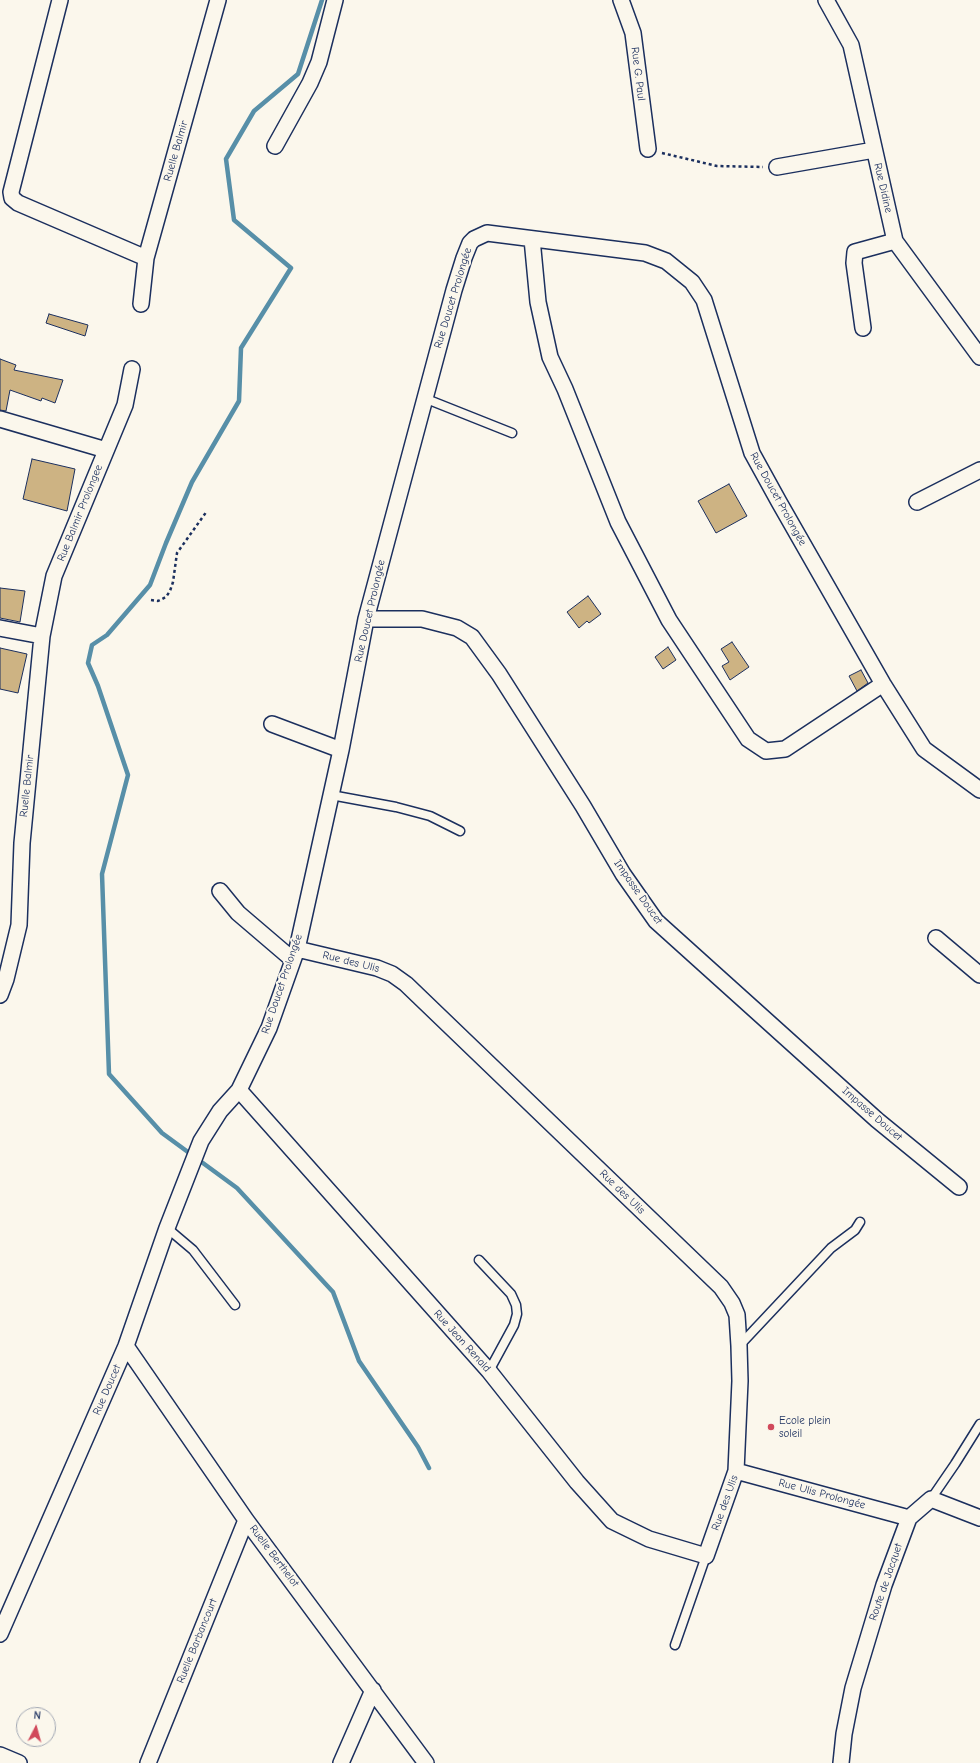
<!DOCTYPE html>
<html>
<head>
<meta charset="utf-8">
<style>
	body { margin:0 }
	#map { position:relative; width:980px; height:1763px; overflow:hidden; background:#fbf7ec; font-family:"Comic Neue",sans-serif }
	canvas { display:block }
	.north { position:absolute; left:16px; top:1707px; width:40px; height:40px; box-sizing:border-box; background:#fbf7ec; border:1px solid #a1a7b3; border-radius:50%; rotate:6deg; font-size:11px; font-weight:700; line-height:16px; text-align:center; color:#1b2f5e }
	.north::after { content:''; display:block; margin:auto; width:14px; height:18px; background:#d1495b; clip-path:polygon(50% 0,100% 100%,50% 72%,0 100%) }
</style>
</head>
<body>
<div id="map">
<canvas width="980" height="1763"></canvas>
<div class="north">N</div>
</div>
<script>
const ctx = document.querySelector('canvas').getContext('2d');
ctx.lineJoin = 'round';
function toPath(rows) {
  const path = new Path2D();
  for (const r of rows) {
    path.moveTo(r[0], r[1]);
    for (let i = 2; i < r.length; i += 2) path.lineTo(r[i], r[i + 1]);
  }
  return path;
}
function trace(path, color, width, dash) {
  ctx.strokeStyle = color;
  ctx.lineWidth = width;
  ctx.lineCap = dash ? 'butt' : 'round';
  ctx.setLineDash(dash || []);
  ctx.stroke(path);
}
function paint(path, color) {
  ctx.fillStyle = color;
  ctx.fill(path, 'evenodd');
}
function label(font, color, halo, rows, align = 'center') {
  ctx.font = font + ' "Comic Neue",sans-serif';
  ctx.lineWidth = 4;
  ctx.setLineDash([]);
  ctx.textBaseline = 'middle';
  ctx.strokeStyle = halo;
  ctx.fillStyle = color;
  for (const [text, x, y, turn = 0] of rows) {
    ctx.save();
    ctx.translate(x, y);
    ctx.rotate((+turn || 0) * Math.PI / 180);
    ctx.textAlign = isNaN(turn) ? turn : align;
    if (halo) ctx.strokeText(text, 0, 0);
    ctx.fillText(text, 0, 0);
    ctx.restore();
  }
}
trace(toPath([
	[322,0,298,74,254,111,226,159,234,220,291,268,241,348,239,401,192,482,166,543,150,585,107,635,92,645,88,663,98,686,128,775,102,874,109,1074,162,1133,237,1188,333,1292,359,1361,418,1447,429,1468]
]), '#578fa8', 4.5);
const building = toPath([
	[49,314,88,325,85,336,46,323,49,314],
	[0,359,16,365,14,370,63,380,55,403,42,398,41,401,10,390,6,411,0,410,0,359],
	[32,459,75,469,67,511,23,499,32,459],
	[729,484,747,516,716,533,698,501,729,484],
	[0,588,25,591,20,622,0,618,0,588],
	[588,596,601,614,589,623,587,621,579,628,567,612,588,596],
	[732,642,749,667,730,680,722,666,729,662,721,649,732,642],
	[668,647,676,660,663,669,655,657,668,647],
	[0,648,27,654,18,693,0,689,0,648],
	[861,670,868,683,857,691,849,676,861,670]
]);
paint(building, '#cdb383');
trace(building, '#1b2f5e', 1);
const service = toPath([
	[424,398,512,433],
	[331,795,396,807,430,816,460,831],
	[167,1228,193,1250,235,1305],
	[479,1260,511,1294,516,1305,517,1314,514,1325,489,1371],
	[739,1346,831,1248,855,1230,860,1222],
	[931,1499,955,1464,980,1424],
	[675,1645,706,1556]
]);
const minor = toPath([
	[60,0,11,192,12,198,18,203,146,258],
	[621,0,633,33,648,149],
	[826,0,851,45,895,241,980,357],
	[275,146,310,83,319,62,335,0],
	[777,167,874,150],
	[532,239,538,302,550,357,565,389,618,522,669,620,748,739,766,751,785,749,883,684],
	[141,304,146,258,218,0],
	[863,328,854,263,855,252,895,241],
	[0,419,106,450],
	[917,502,980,470],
	[366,619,422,619,457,628,472,637,499,674,583,806,623,874,656,921,877,1120,959,1187],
	[0,628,42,636],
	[272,724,341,750],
	[220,891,238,913,293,960],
	[936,938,980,975],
	[0,995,6,979,19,925,22,843,42,636,54,576,125,405,132,369],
	[239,1090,489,1371,577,1482,612,1521,649,1539,706,1556,736,1471,740,1381,739,1346,737,1315,732,1303,721,1287,406,984,392,974,377,968,297,949],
	[126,1346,246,1520,426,1763],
	[736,1471,909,1518],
	[0,1634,126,1346,167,1228,201,1141,220,1111,239,1090,269,1028,297,949,341,750,366,619,454,290,464,258,470,243,474,239,487,233,645,253,666,261,692,282,704,300,752,453,779,502,883,684,924,749,980,790],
	[0,1755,19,1763],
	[148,1763,246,1520],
	[341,1763,373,1690],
	[841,1763,844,1734,853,1688,884,1585,909,1518,931,1499,980,1518]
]);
trace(service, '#1b2f5e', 11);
trace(minor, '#1b2f5e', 18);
trace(toPath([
	[662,153,717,166,763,167],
	[151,600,158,601,166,597,170,591,173,582,177,553,207,511]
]), '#1b2f5e', 2.5, [3, 3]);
trace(service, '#fbf7ec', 8);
trace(minor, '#fbf7ec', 15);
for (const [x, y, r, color] of [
	[771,1427,4,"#d1495b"]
]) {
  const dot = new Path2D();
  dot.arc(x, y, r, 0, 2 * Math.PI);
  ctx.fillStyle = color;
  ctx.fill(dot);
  trace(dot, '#fbf7ec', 1.5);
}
label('11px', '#1b2f5e', '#fbf7ec', [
	["Rue G. Paul",638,74,83],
	["Ruelle Balmir",176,151,-74],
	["Rue Didine",883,188,77],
	["Rue Doucet Prolongée",453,298,-73],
	["Rue Doucet Prolongée",778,499,61],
	["Rue Balmir Prolongee",80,513,-68],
	["Rue Doucet Prolongée",370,611,-77],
	["Ruelle Balmir",27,786,-84],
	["Impasse Doucet",638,892,55],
	["Rue des Ulis",351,962,14],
	["Rue Doucet Prolongée",282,984,-71],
	["Impasse Doucet",872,1114,41],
	["Rue des Ulis",622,1192,44],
	["Rue Jean Renald",462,1341,48],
	["Rue Doucet",107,1390,-66],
	["Rue Ulis Prolongée",822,1494,15],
	["Rue des Ulis",725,1503,-70],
	["Ruelle Berthelot",274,1556,53],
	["Route de Jacquet",886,1582,-71],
	["Ruelle Barbancourt",197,1641,-68]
]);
label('11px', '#1b2f5e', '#fbf7ec', [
	["Ecole plein",779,1421],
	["soleil",779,1434]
], 'left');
</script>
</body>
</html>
